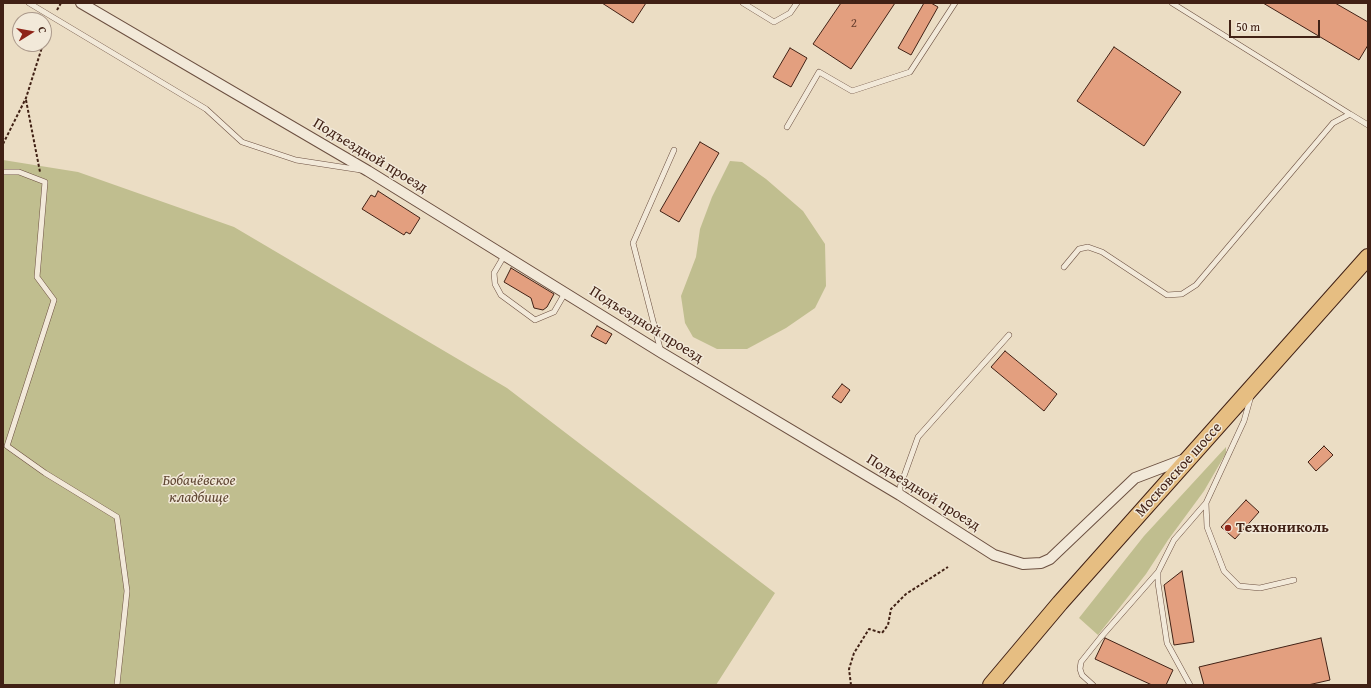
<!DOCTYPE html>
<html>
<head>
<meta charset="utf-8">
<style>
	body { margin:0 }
	#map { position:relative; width:1371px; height:688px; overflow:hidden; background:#ebddc4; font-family:"Gentium Book Plus",serif }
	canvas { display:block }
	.frame { position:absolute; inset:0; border:4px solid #412115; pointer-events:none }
	.north { position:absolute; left:12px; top:12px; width:40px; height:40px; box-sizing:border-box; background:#f2e9d9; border:1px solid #ab998b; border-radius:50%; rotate:79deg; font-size:11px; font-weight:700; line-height:16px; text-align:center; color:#412115 }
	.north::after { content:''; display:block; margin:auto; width:14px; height:18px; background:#8f2418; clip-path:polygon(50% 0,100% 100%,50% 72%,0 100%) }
	.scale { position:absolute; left:1229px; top:20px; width:91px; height:18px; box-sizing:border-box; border:2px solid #412115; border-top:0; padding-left:5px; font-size:12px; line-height:14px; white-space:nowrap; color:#412115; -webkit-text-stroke:3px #f2e9d9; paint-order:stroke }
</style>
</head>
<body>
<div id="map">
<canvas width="1371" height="688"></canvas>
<div class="frame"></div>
<div class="north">С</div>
<div class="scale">50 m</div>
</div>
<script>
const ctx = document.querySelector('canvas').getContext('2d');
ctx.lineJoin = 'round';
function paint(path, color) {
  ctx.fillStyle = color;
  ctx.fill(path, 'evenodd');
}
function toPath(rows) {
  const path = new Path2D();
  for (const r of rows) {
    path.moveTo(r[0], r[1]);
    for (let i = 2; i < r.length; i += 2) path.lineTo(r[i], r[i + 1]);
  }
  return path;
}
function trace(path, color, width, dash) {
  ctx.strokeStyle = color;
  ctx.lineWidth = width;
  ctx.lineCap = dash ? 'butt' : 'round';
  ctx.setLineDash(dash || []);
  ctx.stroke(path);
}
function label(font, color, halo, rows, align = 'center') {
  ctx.font = font + ' "Gentium Book Plus",serif';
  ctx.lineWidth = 3;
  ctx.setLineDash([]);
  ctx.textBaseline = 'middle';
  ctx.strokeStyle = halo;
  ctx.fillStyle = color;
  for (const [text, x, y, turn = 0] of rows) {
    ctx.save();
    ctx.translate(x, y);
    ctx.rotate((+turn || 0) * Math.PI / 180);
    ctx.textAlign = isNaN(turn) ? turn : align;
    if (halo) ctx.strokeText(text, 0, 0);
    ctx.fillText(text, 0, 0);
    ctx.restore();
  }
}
paint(toPath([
	[3,160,78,172,234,227,507,388,775,593,716,685,3,685],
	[730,161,742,162,766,179,803,211,825,244,826,286,815,308,786,328,747,349,717,349,693,337,685,323,681,296,696,257,700,229,712,197],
	[1226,447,1226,453,1204,491,1168,540,1146,574,1098,635,1079,618,1144,536]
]), '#c0be8f');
const building = toPath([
	[602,3,646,3,633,23,602,3],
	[841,3,895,3,851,69,813,44,841,3],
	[924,3,931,3,938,7,911,55,898,48,924,3],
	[1263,3,1335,3,1368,22,1368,45,1359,60,1263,3],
	[1114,47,1181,92,1144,146,1077,101,1114,47],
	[790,48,807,58,791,87,773,77,790,48],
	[700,142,719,153,679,222,660,211,700,142],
	[378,191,420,218,410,234,406,232,404,235,362,209,371,195,375,197,378,191],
	[511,268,554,294,547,307,543,310,534,308,531,298,504,282,511,268],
	[597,326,612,334,606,344,591,336,597,326],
	[1005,351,1057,394,1044,411,991,367,1005,351],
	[842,384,850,390,841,403,832,397,842,384],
	[1324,446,1333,455,1316,471,1308,462,1324,446],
	[1246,500,1259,512,1235,539,1221,527,1246,500],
	[1182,571,1194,642,1174,645,1164,585,1182,571],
	[1105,638,1173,670,1166,685,1152,685,1095,659,1105,638],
	[1321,638,1330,680,1308,685,1204,685,1199,667,1321,638]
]);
paint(building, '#e39f7f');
trace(building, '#412115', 1);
const service = toPath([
	[29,3,206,109,242,142,296,160,361,170],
	[743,3,774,22,790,13,797,3],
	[1172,3,1350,114],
	[787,127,819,72,852,91,910,72,955,3],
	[3,172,19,172,45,182,37,277,54,300,7,446,45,473,117,517,127,591,117,685],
	[504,256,494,273,495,284,501,295,535,320,554,312,565,293],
	[1064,267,1079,249,1088,247,1102,252,1167,295,1182,294,1196,285,1333,123,1350,114,1368,125],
	[661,352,633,243,674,150],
	[1251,396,1244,421,1206,503,1207,527,1224,571,1239,586,1260,588,1294,580],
	[900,494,900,487,918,437,1009,335],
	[1093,685,1082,675,1080,669,1081,662,1101,637,1158,572],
	[1190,685,1167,643,1158,583,1158,572,1174,540,1206,503]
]);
const minor = toPath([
	[81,3,368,171,662,353,900,495,994,555,1023,564,1041,563,1050,559,1135,478,1185,459]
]);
const primary = toPath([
	[991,685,1060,603,1368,257]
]);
trace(service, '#6c5041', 6);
trace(minor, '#6c5041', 12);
trace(primary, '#412115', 18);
trace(toPath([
	[57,10,61,3],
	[44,40,50,25],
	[26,100,40,172],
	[3,144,26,98,43,44],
	[851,685,849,669,854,653,869,629,882,633,888,625,891,609,906,594,948,567]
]), '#412115', 2, [3, 2]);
trace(service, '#f2e9d9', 5);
trace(minor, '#f2e9d9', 10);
trace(primary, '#e6be82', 16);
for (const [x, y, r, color] of [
	[1228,528,4,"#8f2418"]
]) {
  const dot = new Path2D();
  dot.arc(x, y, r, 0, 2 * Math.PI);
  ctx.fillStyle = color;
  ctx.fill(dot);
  trace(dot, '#f2e9d9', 1.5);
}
label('13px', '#6a4030', null, [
	["2",854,24]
]);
label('15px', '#412115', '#f2e9d9', [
	["Подъездной проезд",370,156,31],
	["Подъездной проезд",646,325,32],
	["Московское шоссе",1179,470,-48],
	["Подъездной проезд",923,493,32]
]);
label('italic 15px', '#614834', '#f2e9d9', [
	["Бобачёвское",199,481],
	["кладбище",199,498]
]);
label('bold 15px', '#412115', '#f2e9d9', [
	["Технониколь",1236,528]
], 'left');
</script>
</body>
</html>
